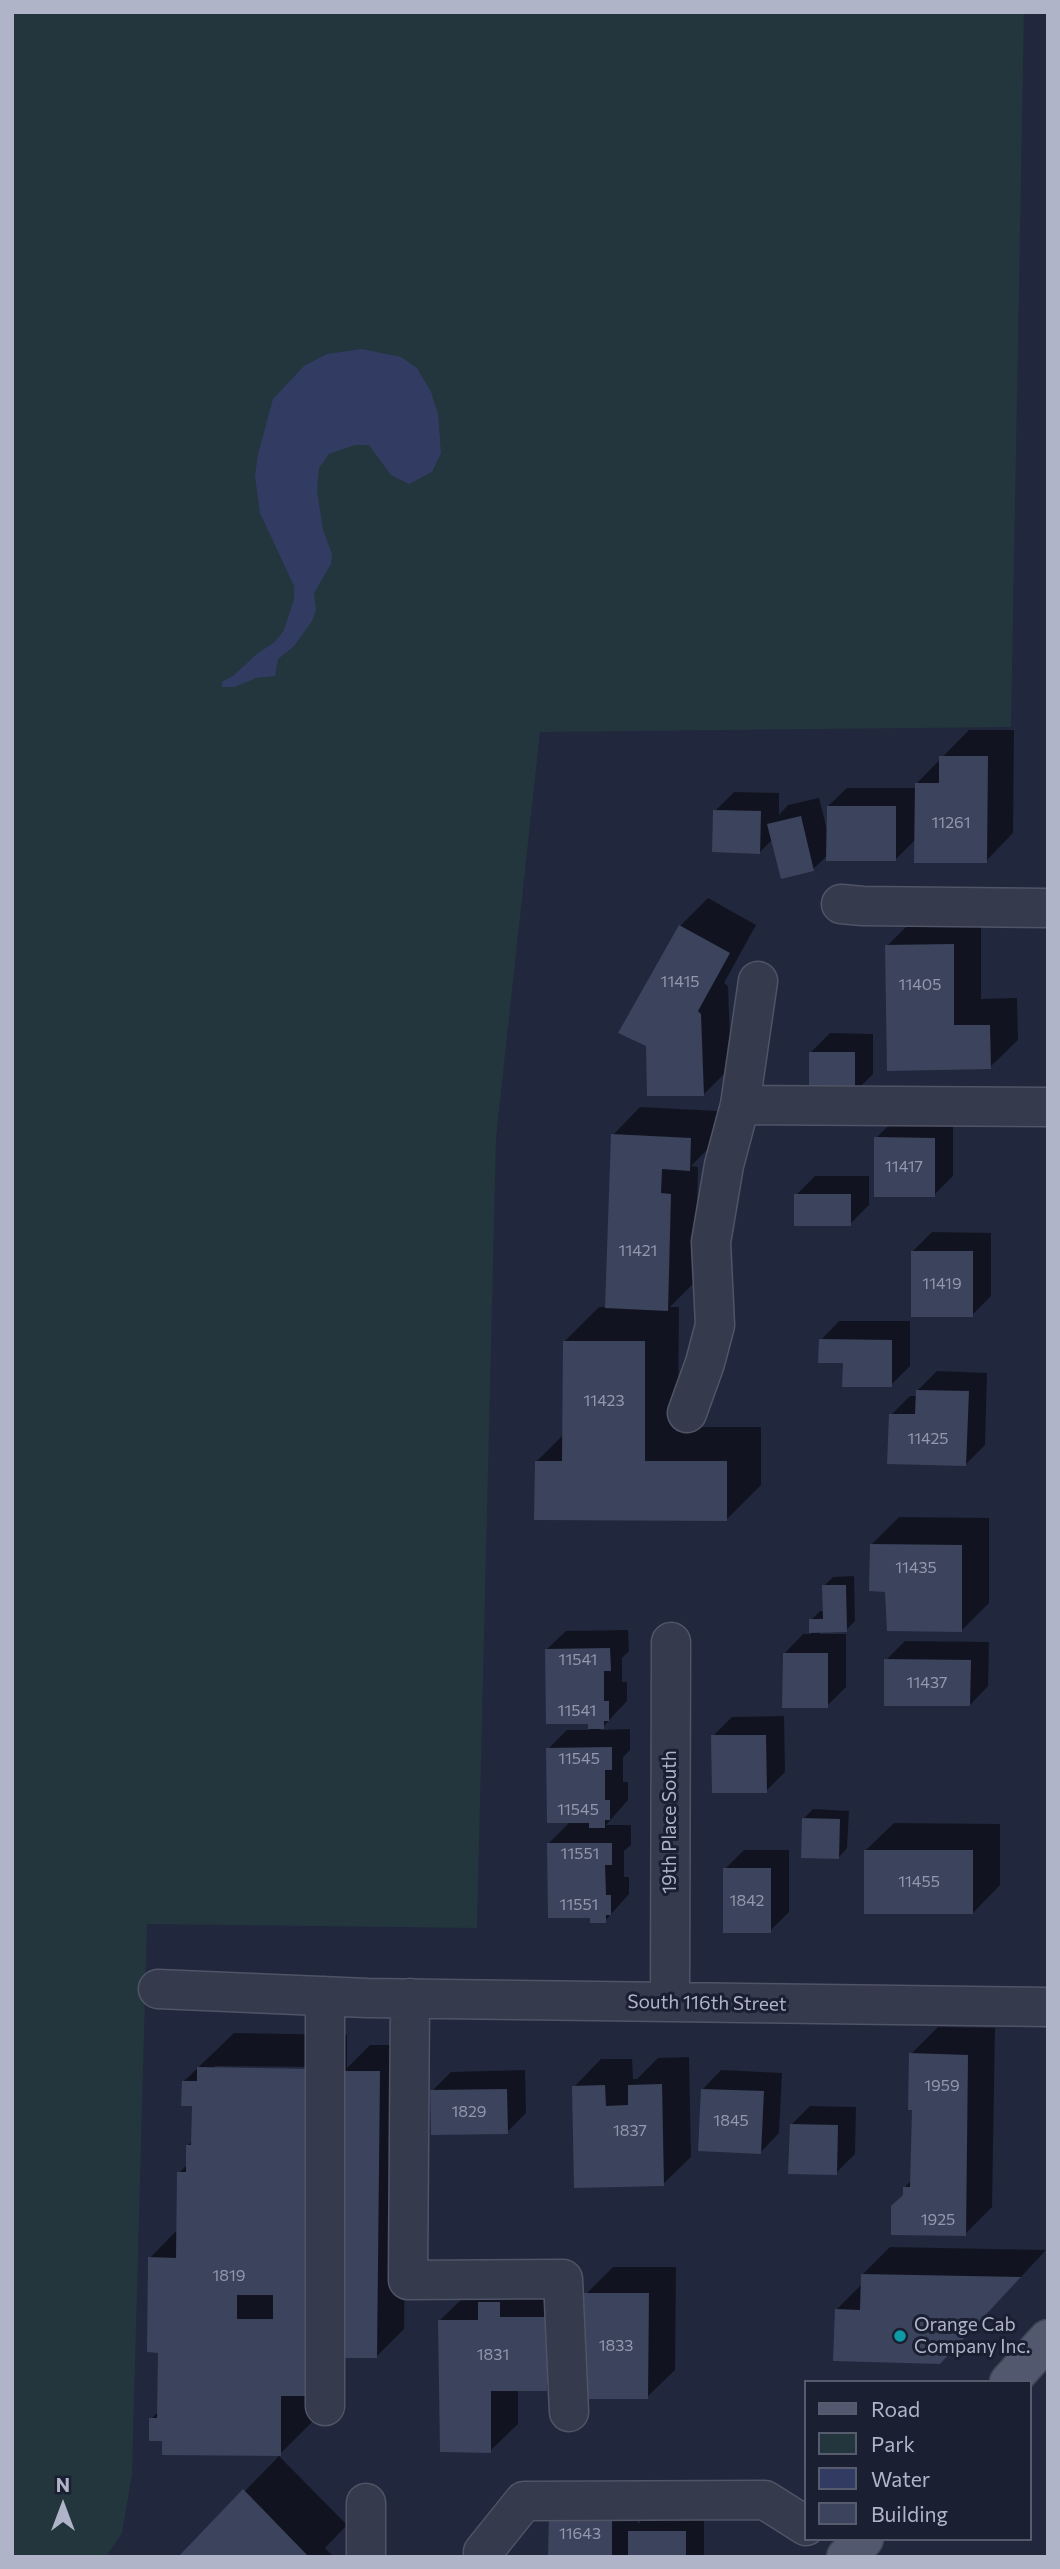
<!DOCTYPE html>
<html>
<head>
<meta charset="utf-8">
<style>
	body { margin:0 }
	#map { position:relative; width:1060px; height:2569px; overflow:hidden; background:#21273c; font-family:Commissioner,sans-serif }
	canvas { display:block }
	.frame { position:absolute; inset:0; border:14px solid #b0b4c8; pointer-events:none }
	.legend { position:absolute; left:804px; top:2380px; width:228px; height:161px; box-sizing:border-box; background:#1a1f31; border:2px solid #565b6d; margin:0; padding:9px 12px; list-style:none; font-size:21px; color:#b0b4c8 }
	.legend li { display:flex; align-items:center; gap:14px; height:35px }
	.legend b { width:35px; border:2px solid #565b6d }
	.north { position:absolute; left:28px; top:2471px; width:70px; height:70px; -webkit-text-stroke:5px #1a1f31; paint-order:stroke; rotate:0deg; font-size:19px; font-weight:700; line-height:28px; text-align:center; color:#b0b4c8 }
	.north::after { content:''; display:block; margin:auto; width:24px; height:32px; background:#b0b4c8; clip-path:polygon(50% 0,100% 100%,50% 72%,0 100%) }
</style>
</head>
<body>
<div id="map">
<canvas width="1060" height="2569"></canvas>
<div class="frame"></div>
<ul class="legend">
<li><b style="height:9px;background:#52586d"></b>Road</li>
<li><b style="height:19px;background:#23353d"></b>Park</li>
<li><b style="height:19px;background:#323c62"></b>Water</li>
<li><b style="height:19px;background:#3c435d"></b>Building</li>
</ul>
<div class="north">N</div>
</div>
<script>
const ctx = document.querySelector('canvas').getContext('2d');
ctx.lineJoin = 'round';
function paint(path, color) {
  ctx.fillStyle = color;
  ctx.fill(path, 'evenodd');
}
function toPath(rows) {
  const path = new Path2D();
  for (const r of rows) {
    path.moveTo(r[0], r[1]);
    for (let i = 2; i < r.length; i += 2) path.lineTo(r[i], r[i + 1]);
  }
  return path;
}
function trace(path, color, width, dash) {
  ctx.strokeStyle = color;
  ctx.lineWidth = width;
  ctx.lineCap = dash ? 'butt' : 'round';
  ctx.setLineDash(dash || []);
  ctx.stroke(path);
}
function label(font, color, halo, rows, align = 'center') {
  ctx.font = font + ' Commissioner,sans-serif';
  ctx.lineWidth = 6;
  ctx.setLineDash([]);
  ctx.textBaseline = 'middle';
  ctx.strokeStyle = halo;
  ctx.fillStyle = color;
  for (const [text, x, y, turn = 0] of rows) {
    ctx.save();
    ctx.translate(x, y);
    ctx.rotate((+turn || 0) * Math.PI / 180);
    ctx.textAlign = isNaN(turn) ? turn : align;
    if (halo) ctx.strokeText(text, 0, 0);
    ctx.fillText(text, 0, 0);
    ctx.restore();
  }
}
paint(toPath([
	[12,12,1024,12,1011,727,540,732,496,1138,477,1928,147,1924,132,2475,122,2533,106,2557,12,2557]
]), '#23353d');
paint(toPath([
	[362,349,401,357,417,368,431,392,438,414,441,453,432,472,409,484,391,475,369,445,355,445,329,454,319,468,317,491,323,530,332,554,331,564,314,593,316,610,312,621,294,646,278,659,275,676,256,678,235,687,222,687,222,682,233,676,258,653,275,642,284,630,294,599,294,586,260,513,255,476,258,454,273,399,304,366,327,354]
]), '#323c62');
paint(toPath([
	[969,730,1014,730,1013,833,986,861,916,839,895,860,828,855,813,869,773,839,759,853,715,811,734,792,779,793,779,815,788,805,819,798,827,830,828,806,847,788,917,788,917,783],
	[708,898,756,925,724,983,728,986,731,1067,704,1094,680,926],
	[981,917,981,999,1017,998,1018,1040,990,1067,889,1069,887,946,914,919],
	[830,1033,873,1034,873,1074,854,1093,811,1052],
	[640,1107,718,1111,716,1141,691,1166,698,1167,695,1282,670,1307,679,1307,678,1427,761,1427,761,1485,726,1520,537,1461,564,1434,564,1342,599,1307,607,1307,613,1135],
	[895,1119,953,1120,953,1176,934,1195,876,1138],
	[815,1176,869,1176,869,1205,850,1224,796,1195],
	[932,1232,991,1233,991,1296,972,1315,913,1251],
	[839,1321,910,1321,910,1366,891,1385,845,1361,821,1340],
	[937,1371,987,1373,985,1445,966,1464,891,1415,910,1396,918,1396,918,1390],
	[899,1517,989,1518,989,1603,962,1630,887,1590,871,1545],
	[854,1576,855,1621,846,1630,820,1631,820,1634,846,1634,846,1687,827,1706,785,1653,803,1634,811,1634,811,1620,820,1611,824,1611,824,1586,833,1577],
	[628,1630,629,1651,622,1658,622,1682,627,1682,627,1701,600,1730,630,1729,630,1750,623,1757,623,1782,628,1782,628,1800,606,1825,631,1825,631,1845,624,1851,624,1877,629,1877,629,1894,605,1921,592,1916,549,1843,571,1821,548,1749,567,1730,589,1730,589,1722,547,1649,566,1631],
	[905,1641,989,1642,988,1686,970,1705,886,1660],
	[784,1716,785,1772,766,1791,713,1736,732,1717],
	[813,1809,849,1811,847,1848,838,1858,804,1818],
	[894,1823,1000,1824,1000,1885,973,1913,866,1850],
	[744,1850,789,1850,789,1912,770,1931,725,1869],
	[938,2027,995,2028,992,2207,965,2234,904,2195,904,2188,912,2180,914,2108,911,2054],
	[234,2033,347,2035,347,2068,370,2045,407,2045,404,2329,377,2356,343,2356,315,2419,280,2454,163,2439,151,2419,159,2411,160,2351,150,2258,178,2229,179,2173,187,2165,187,2146,193,2141,193,2105,183,2082],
	[215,2066,322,2067,322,2071,215,2069],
	[689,2057,691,2157,663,2184,574,2087,601,2059,632,2059,633,2079,637,2079,658,2058],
	[525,2070,526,2113,507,2132,432,2091,451,2072],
	[721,2070,782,2073,779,2133,761,2152,703,2089],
	[810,2106,856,2107,855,2154,836,2173,792,2124],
	[890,2247,1046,2250,967,2335,836,2310,862,2284,862,2275],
	[613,2267,676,2267,675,2370,647,2397,586,2294],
	[574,2290,574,2361,546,2389,518,2389,518,2424,490,2451,440,2320,468,2293],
	[279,2456,347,2525,325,2548,334,2557,181,2557],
	[639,2484,638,2524,649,2513,704,2513,704,2557,550,2557]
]), '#0007');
paint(toPath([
	[939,756,988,756,987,863,914,863,915,783,939,783],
	[827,806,896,806,896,861,826,861],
	[713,810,761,811,760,854,712,852],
	[801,816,814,871,781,879,767,824],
	[679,925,730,953,698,1011,701,1014,704,1096,647,1096,646,1046,618,1033],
	[954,944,954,1025,990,1025,991,1069,887,1071,885,945],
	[809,1052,855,1052,855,1094,809,1094],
	[611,1134,691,1138,690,1171,662,1169,661,1193,671,1194,668,1311,605,1308],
	[874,1137,935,1138,935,1197,874,1197],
	[794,1194,851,1194,851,1226,794,1226],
	[911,1251,973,1251,973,1317,911,1317],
	[819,1339,892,1340,892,1387,842,1387,843,1363,818,1363],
	[563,1341,645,1341,645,1461,727,1461,727,1521,534,1520,535,1461,562,1461],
	[916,1390,969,1391,966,1466,887,1464,889,1414,915,1414],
	[870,1544,962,1545,962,1632,887,1631,885,1592,869,1591],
	[822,1585,846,1585,847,1632,809,1633,809,1619,823,1619],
	[610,1648,611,1671,604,1671,604,1701,609,1701,609,1721,604,1721,604,1729,588,1729,588,1724,546,1724,545,1649],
	[783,1653,828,1653,828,1708,782,1708],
	[884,1659,971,1660,970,1706,884,1706],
	[711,1735,766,1735,767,1793,712,1793],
	[612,1747,612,1770,605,1770,605,1800,610,1800,610,1820,605,1820,605,1828,589,1828,589,1823,547,1823,546,1748],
	[802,1818,840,1819,839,1859,801,1858],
	[547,1843,612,1843,612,1865,605,1865,606,1895,611,1895,611,1915,606,1915,606,1923,590,1923,590,1918,548,1918],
	[864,1850,973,1850,973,1914,864,1914],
	[723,1868,771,1868,771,1933,723,1933],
	[909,2053,968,2055,966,2236,891,2235,891,2206,903,2195,903,2187,910,2187,912,2110,908,2110],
	[197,2067,314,2069,309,2396,281,2396,281,2456,162,2455,162,2441,149,2441,149,2418,157,2418,158,2353,147,2352,148,2257,176,2258,177,2172,186,2172,186,2145,191,2145,192,2106,181,2106,182,2081,197,2081],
	[237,2295,273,2295,273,2319,237,2319],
	[341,2071,380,2071,377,2358,338,2358],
	[662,2084,664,2186,574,2188,572,2086,605,2085,606,2106,628,2105,628,2085],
	[507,2089,508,2134,431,2135,430,2090],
	[701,2089,764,2091,761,2154,698,2151],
	[790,2124,838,2125,837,2175,788,2174],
	[861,2274,1021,2277,940,2364,833,2361,835,2309,860,2310],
	[584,2293,649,2293,648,2399,583,2399],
	[478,2302,500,2302,500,2317,547,2317,547,2391,491,2391,491,2453,440,2452,438,2320,478,2320],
	[243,2489,309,2557,178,2557],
	[612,2510,612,2557,548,2557,549,2511],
	[628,2531,686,2531,686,2557,628,2557]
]), '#3c435d');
const minor = toPath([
	[841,904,863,906,1048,908],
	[740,1105,758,981],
	[687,1413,705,1363,715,1325,711,1242,724,1165,740,1105,1048,1107],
	[158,1989,367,1998,1048,2007],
	[410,1998,408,2280,563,2279,569,2412],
	[670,2002,671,1642],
	[325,2406,325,1996],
	[366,2503,366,2557],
	[483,2552,524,2501,765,2500,806,2526]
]);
const major = toPath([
	[1009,2382,1048,2339],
	[846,2557,864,2539]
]);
trace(minor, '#505467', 41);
trace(major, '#3e4355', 41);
trace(minor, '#353a4c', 38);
trace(major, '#52586d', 38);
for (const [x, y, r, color] of [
	[900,2336,7,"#0f9aa8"]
]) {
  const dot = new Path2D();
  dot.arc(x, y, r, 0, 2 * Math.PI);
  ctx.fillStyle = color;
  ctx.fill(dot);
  trace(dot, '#1a1f31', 2.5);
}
label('16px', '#9398ad', null, [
	["11261",951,823],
	["11415",680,982],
	["11405",920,985],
	["11417",904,1167],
	["11421",638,1251],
	["11419",942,1284],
	["11423",604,1401],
	["11425",928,1439],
	["11435",916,1568],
	["11541",578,1660],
	["11437",927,1683],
	["11541",577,1711],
	["11545",579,1759],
	["11545",578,1810],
	["11551",580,1854],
	["11455",919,1882],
	["1842",747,1901],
	["11551",579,1905],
	["1959",942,2086],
	["1829",469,2112],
	["1845",731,2121],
	["1837",630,2131],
	["1925",938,2220],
	["1819",229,2276],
	["1833",616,2346],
	["1831",493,2355],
	["11643",580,2534]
]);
label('19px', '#b0b4c8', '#1a1f31', [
	["19th Place South",670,1822,-90],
	["South 116th Street",707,2003,1]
]);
label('19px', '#b0b4c8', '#1a1f31', [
	["Orange Cab",914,2325],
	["Company Inc.",914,2347]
], 'left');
</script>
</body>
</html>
